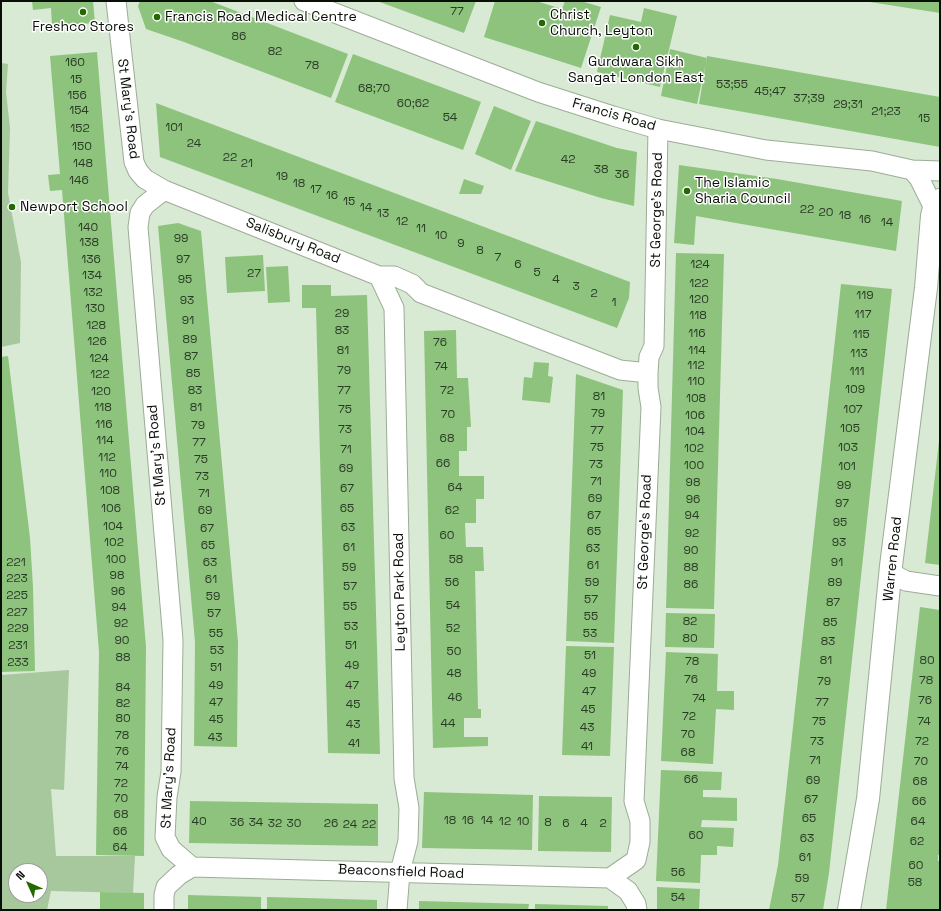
<!DOCTYPE html>
<html>
<head>
<meta charset="utf-8">
<style>
	body { margin:0 }
	#map { position:relative; width:941px; height:911px; overflow:hidden; background:#d8ead3; font-family:"Space Grotesk",sans-serif }
	canvas { display:block }
	.frame { position:absolute; inset:0; border:2px solid #090e07; pointer-events:none }
	.north { position:absolute; left:8px; top:863px; width:40px; height:40px; box-sizing:border-box; background:#fff; border:1px solid #9d9f9c; border-radius:50%; rotate:315deg; font-size:11px; font-weight:700; line-height:16px; text-align:center; color:#090e07 }
	.north::after { content:''; display:block; margin:auto; width:14px; height:18px; background:#236800; clip-path:polygon(50% 0,100% 100%,50% 72%,0 100%) }
</style>
</head>
<body>
<div id="map">
<canvas width="941" height="911"></canvas>
<div class="frame"></div>
<div class="north">N</div>
</div>
<script>
const ctx = document.querySelector('canvas').getContext('2d');
ctx.lineJoin = 'round';
function paint(path, color) {
  ctx.fillStyle = color;
  ctx.fill(path, 'evenodd');
}
function toPath(rows) {
  const path = new Path2D();
  for (const r of rows) {
    path.moveTo(r[0], r[1]);
    for (let i = 2; i < r.length; i += 2) path.lineTo(r[i], r[i + 1]);
  }
  return path;
}
function trace(path, color, width, dash) {
  ctx.strokeStyle = color;
  ctx.lineWidth = width;
  ctx.lineCap = dash ? 'butt' : 'round';
  ctx.setLineDash(dash || []);
  ctx.stroke(path);
}
function label(font, color, halo, rows, align = 'center') {
  ctx.font = font + ' "Space Grotesk",sans-serif';
  ctx.lineWidth = 3;
  ctx.setLineDash([]);
  ctx.textBaseline = 'middle';
  ctx.strokeStyle = halo;
  ctx.fillStyle = color;
  for (const [text, x, y, turn = 0] of rows) {
    ctx.save();
    ctx.translate(x, y);
    ctx.rotate((+turn || 0) * Math.PI / 180);
    ctx.textAlign = isNaN(turn) ? turn : align;
    if (halo) ctx.strokeText(text, 0, 0);
    ctx.fillText(text, 0, 0);
    ctx.restore();
  }
}
paint(toPath([
	[1,63,8,64,6,92,10,128,8,193,21,262,20,343,1,347],
	[69,670,64,790,51,789,56,856,135,856,133,893,51,891,47,910,1,910,1,675],
	[16,871,40,871,40,895,16,895]
]), '#a7c79d');
paint(toPath([
	[32,1,93,1,95,23,52,26,51,8,33,10],
	[140,1,210,1,348,54,331,98,184,42,146,29,138,6],
	[377,1,476,1,464,33],
	[495,1,536,1,562,9,565,1,581,1,601,7,581,68,484,37],
	[870,1,940,1,940,13,870,2],
	[644,8,677,16,660,87,597,72,610,15,641,22],
	[670,49,707,58,697,104,661,96],
	[97,52,146,647,144,856,96,855,99,652,62,190,50,191,48,175,60,174,50,56],
	[353,54,481,102,463,150,335,102],
	[707,56,940,97,940,147,699,104],
	[156,103,630,282,629,298,617,328,160,157],
	[494,106,531,121,511,170,475,154],
	[536,121,617,148,637,152,634,206,601,198,515,171],
	[679,165,777,179,902,201,896,251,696,216,694,245,674,243],
	[464,179,484,186,481,194,459,194],
	[178,223,201,231,238,642,237,747,194,746,195,642,158,226],
	[676,253,724,254,714,609,666,608],
	[263,255,265,291,227,293,225,257],
	[288,266,290,302,268,303,266,267],
	[841,284,892,289,829,873,823,910,769,910,778,865],
	[302,285,331,285,331,296,367,295,380,754,328,753,316,308,302,308],
	[456,330,457,378,468,378,471,427,467,427,467,451,459,451,459,476,484,476,484,499,476,499,476,523,465,523,466,547,483,547,484,571,475,571,478,709,481,709,481,718,464,718,464,737,488,737,488,746,433,748,424,331],
	[8,356,30,538,33,587,35,671,1,672,1,357],
	[534,362,549,363,548,376,553,377,550,403,522,400,524,377,532,378],
	[576,374,623,390,614,643,566,641],
	[939,441,940,442,940,565,925,563],
	[920,607,940,610,940,855,938,855,938,861,940,861,940,910,886,910],
	[666,613,715,614,714,648,665,647],
	[566,646,614,647,610,756,562,755],
	[666,652,718,654,717,691,734,691,734,710,716,709,713,764,661,761],
	[661,770,722,772,721,790,703,790,703,797,737,798,737,821,702,820,701,827,734,828,733,847,717,846,717,855,701,855,700,883,656,881],
	[424,792,533,795,532,850,422,848],
	[539,796,612,797,611,852,538,851],
	[190,801,378,804,378,846,189,843],
	[657,887,700,889,699,910,657,910],
	[100,892,144,893,144,910,100,910],
	[188,895,261,897,261,910,188,910],
	[267,897,377,900,377,910,267,910],
	[419,901,529,904,528,910,419,910],
	[535,904,608,906,608,910,535,910]
]), '#8ec37e');
const street = toPath([
	[116,1,134,162,138,171,145,179,164,190,379,276,394,276,412,284,421,293,620,370,648,373],
	[304,1,538,92,613,116,658,129,766,150,872,161,912,170,940,171],
	[912,170,919,178,934,208],
	[164,190,145,205,140,213,138,227,173,640,171,772,167,797,165,837,171,849,192,867],
	[379,276,394,308,404,778,409,808,408,841,400,872,397,910],
	[891,573,906,581,940,586],
	[192,867,610,878,628,891,636,904,637,910],
	[610,878,636,860,640,842,640,821,634,801,651,407,648,388,648,373,649,357,654,346,658,129],
	[164,910,164,895,166,887,179,875,192,867]
]);
const primary = toPath([
	[849,910,868,799,891,566,926,288,932,216,934,208,940,200]
]);
trace(street, '#9cac97', 21);
trace(primary, '#9cac97', 24);
trace(street, '#fff', 19);
trace(primary, '#fff', 22);
for (const [x, y, r, color] of [
	[83,12,4,"#236800"],
	[157,17,4,"#236800"],
	[542,23,4,"#236800"],
	[636,47,4,"#236800"],
	[687,191,4,"#236800"],
	[12,207,4,"#236800"]
]) {
  const dot = new Path2D();
  dot.arc(x, y, r, 0, 2 * Math.PI);
  ctx.fillStyle = color;
  ctx.fill(dot);
  trace(dot, '#fff', 1.5);
}
label('12px', '#2a3b25', null, [
	["77",457,12],
	["86",239,37],
	["82",275,52],
	["160",75,63],
	["78",312,66],
	["15",76,80],
	["53;55",732,85],
	["68;70",374,89],
	["45;47",770,92],
	["156",77,96],
	["37;39",809,99],
	["60;62",413,104],
	["29;31",848,105],
	["154",79,111],
	["21;23",886,112],
	["54",450,118],
	["15",924,119],
	["101",174,128],
	["152",80,129],
	["24",194,144],
	["150",82,147],
	["22",230,158],
	["42",568,160],
	["148",83,164],
	["21",247,164],
	["38",601,170],
	["36",622,175],
	["19",282,177],
	["146",79,181],
	["18",299,184],
	["17",316,190],
	["16",332,196],
	["15",349,202],
	["14",366,208],
	["22",807,210],
	["20",826,213],
	["13",383,214],
	["18",845,216],
	["16",865,220],
	["12",402,222],
	["14",887,223],
	["140",88,228],
	["11",421,229],
	["10",441,236],
	["99",181,239],
	["138",89,243],
	["9",461,244],
	["8",480,251],
	["7",498,258],
	["136",91,260],
	["97",183,260],
	["6",518,265],
	["124",700,265],
	["5",537,273],
	["27",254,274],
	["134",92,276],
	["95",185,280],
	["4",556,280],
	["122",699,284],
	["3",576,287],
	["132",93,293],
	["2",594,294],
	["119",865,296],
	["120",699,300],
	["93",187,301],
	["1",614,303],
	["130",95,309],
	["29",342,314],
	["117",863,315],
	["118",698,316],
	["91",188,321],
	["128",96,326],
	["83",342,331],
	["116",697,334],
	["115",861,335],
	["89",190,340],
	["126",97,342],
	["76",440,343],
	["81",343,351],
	["114",697,351],
	["113",859,354],
	["87",191,357],
	["124",99,359],
	["112",696,366],
	["74",441,367],
	["79",344,371],
	["111",857,372],
	["85",193,374],
	["122",100,375],
	["110",696,382],
	["109",855,390],
	["83",195,391],
	["77",344,391],
	["72",447,391],
	["120",101,392],
	["81",599,397],
	["108",696,399],
	["118",103,408],
	["81",196,408],
	["75",345,410],
	["107",853,410],
	["79",598,414],
	["70",448,415],
	["106",695,416],
	["116",104,425],
	["79",198,426],
	["105",850,429],
	["73",345,430],
	["77",597,431],
	["104",695,432],
	["68",447,439],
	["114",105,441],
	["77",199,443],
	["75",597,448],
	["103",848,448],
	["102",694,449],
	["71",346,450],
	["112",107,458],
	["75",201,460],
	["66",443,464],
	["73",596,465],
	["100",694,466],
	["101",847,467],
	["69",346,469],
	["110",108,474],
	["73",202,477],
	["71",596,482],
	["98",693,483],
	["99",844,486],
	["64",455,488],
	["67",347,489],
	["108",110,491],
	["71",204,494],
	["69",595,499],
	["96",693,500],
	["97",842,504],
	["106",111,509],
	["65",347,509],
	["69",205,511],
	["62",452,511],
	["67",594,516],
	["94",692,516],
	["95",840,523],
	["104",113,527],
	["63",348,528],
	["67",207,529],
	["65",594,532],
	["92",692,534],
	["60",447,536],
	["102",114,543],
	["93",839,543],
	["65",208,546],
	["61",349,548],
	["63",593,549],
	["90",691,551],
	["100",116,560],
	["58",456,560],
	["221",16,563],
	["63",210,563],
	["91",837,563],
	["61",593,566],
	["59",349,568],
	["88",691,568],
	["98",117,576],
	["223",17,579],
	["61",211,580],
	["56",452,583],
	["59",592,583],
	["89",835,583],
	["86",691,585],
	["57",350,587],
	["96",118,592],
	["225",17,596],
	["59",213,597],
	["57",591,600],
	["87",833,603],
	["54",453,606],
	["55",350,607],
	["94",119,608],
	["227",17,613],
	["57",214,614],
	["55",591,617],
	["82",690,622],
	["85",830,623],
	["92",121,624],
	["53",351,627],
	["229",18,629],
	["52",453,629],
	["55",216,634],
	["53",590,634],
	["80",690,639],
	["90",122,641],
	["83",828,642],
	["231",18,646],
	["51",351,646],
	["53",217,651],
	["50",454,652],
	["51",590,656],
	["88",123,658],
	["81",826,661],
	["80",927,661],
	["78",692,662],
	["233",18,663],
	["49",352,666],
	["51",216,668],
	["48",454,674],
	["49",589,674],
	["76",691,680],
	["78",926,681],
	["79",824,682],
	["49",216,686],
	["47",352,686],
	["84",123,688],
	["47",589,692],
	["46",455,698],
	["74",699,699],
	["76",925,701],
	["47",216,703],
	["77",822,703],
	["82",123,704],
	["45",353,705],
	["45",588,710],
	["72",689,717],
	["80",123,719],
	["45",216,720],
	["75",819,722],
	["74",924,722],
	["44",448,724],
	["43",353,725],
	["43",587,728],
	["70",688,735],
	["78",122,736],
	["43",215,738],
	["73",817,742],
	["72",922,742],
	["41",354,744],
	["41",587,747],
	["76",122,752],
	["68",688,753],
	["71",815,761],
	["70",921,762],
	["74",122,767],
	["66",691,780],
	["69",813,781],
	["68",920,782],
	["72",121,784],
	["70",121,799],
	["67",811,800],
	["66",919,802],
	["68",121,815],
	["65",809,819],
	["18",450,821],
	["16",468,821],
	["14",487,821],
	["40",199,822],
	["12",505,822],
	["10",523,822],
	["64",918,822],
	["36",237,823],
	["34",256,823],
	["8",548,823],
	["32",275,824],
	["30",294,824],
	["26",331,824],
	["6",566,824],
	["4",584,824],
	["2",603,824],
	["24",350,825],
	["22",369,825],
	["66",120,832],
	["60",696,836],
	["63",807,839],
	["62",917,842],
	["64",120,848],
	["61",805,858],
	["60",916,866],
	["56",678,873],
	["59",802,879],
	["58",915,883],
	["54",678,898],
	["57",798,899]
]);
label('14px', '#090e07', '#fff', [
	["Christ",550,15],
	["Church, Leyton",550,31],
	["Francis Road Medical Centre",165,17],
	["Freshco Stores",83,27,"center"],
	["Gurdwara Sikh",636,62,"center"],
	["Sangat London East",636,78,"center"],
	["The Islamic",695,183],
	["Sharia Council",695,199],
	["Newport School",20,207]
], 'left');
label('14px', '#090e07', '#fff', [
	["St Mary's Road",128,109,83],
	["Francis Road",614,115,16],
	["St George's Road",657,210,-89],
	["Salisbury Road",293,241,22],
	["St Mary's Road",157,455,-95],
	["St George's Road",645,532,-88],
	["Warren Road",893,559,-84],
	["Leyton Park Road",400,592,-91],
	["St Mary's Road",169,778,-87],
	["Beaconsfield Road",401,872,2]
]);
</script>
</body>
</html>
